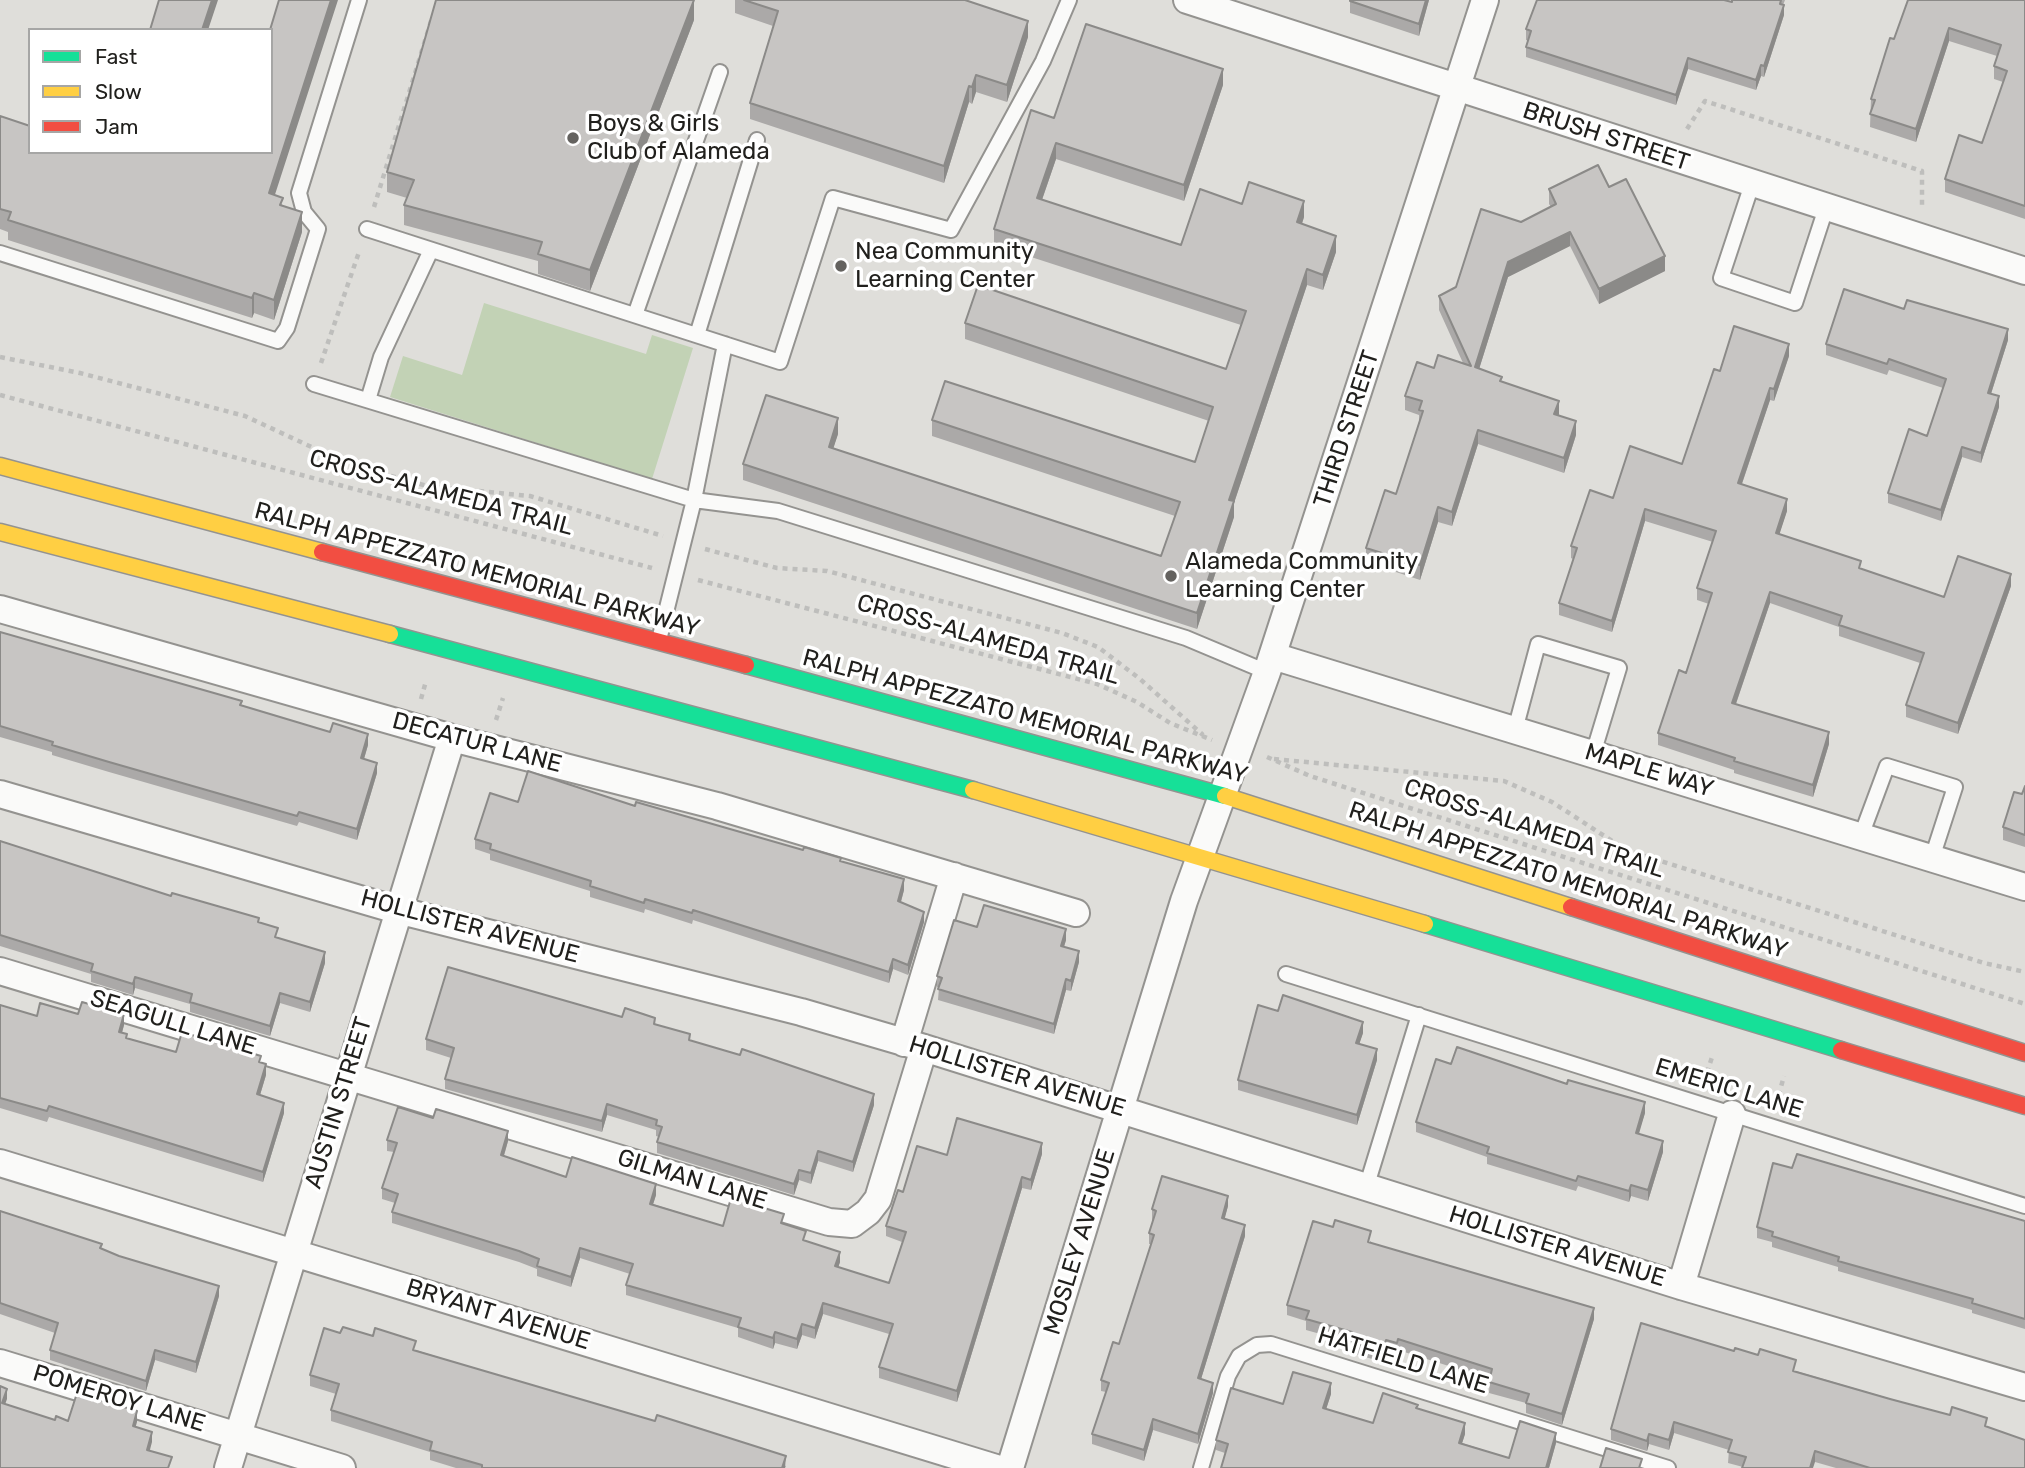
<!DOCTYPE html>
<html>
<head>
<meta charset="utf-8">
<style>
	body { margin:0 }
	#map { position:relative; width:2025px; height:1468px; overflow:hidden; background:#dfdeda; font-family:Rubik,sans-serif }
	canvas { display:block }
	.legend { position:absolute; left:28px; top:28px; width:245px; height:126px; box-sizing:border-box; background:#fff; border:2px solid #a6a6a5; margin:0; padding:9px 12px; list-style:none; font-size:21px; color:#21201d }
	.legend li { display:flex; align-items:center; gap:14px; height:35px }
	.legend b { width:35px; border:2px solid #a6a6a5 }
</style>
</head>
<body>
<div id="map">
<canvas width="2025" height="1468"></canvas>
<ul class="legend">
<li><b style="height:9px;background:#16e098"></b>Fast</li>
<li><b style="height:9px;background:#ffcf43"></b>Slow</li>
<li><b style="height:9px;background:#f24e42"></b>Jam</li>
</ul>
</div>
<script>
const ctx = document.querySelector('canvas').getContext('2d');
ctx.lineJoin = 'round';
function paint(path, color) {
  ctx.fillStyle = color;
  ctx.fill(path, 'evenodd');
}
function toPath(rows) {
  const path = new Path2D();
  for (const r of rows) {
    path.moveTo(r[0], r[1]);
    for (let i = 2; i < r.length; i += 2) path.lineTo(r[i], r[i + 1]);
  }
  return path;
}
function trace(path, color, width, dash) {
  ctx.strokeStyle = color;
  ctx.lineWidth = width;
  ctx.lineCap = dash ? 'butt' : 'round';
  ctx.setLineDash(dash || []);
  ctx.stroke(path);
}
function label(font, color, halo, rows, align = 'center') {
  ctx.font = font + ' Rubik,sans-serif';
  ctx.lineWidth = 7;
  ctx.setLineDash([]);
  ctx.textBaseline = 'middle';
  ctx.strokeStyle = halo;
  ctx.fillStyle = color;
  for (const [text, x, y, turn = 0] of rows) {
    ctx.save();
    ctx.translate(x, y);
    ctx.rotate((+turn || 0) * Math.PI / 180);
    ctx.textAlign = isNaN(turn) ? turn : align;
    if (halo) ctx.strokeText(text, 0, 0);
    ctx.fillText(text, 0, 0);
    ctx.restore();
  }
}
paint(toPath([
	[484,303,646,354,652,335,693,348,652,479,390,397,403,356,462,375]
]), '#c2d2b5');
const lane = toPath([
	[1752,184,1721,278,1795,303,1826,208],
	[367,229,780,362,833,198,951,230,1043,61,1069,0],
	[0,253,278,341,287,328,318,229,304,212,299,193,359,0],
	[635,315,720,72],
	[697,335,757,140],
	[314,384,694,500,778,511,1186,638,1267,672],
	[368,400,381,357,431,250],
	[659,640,694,500,725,344],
	[1515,730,1538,644,1619,668,1593,754],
	[1861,836,1887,766,1955,787,1932,858],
	[1286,974,2025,1206],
	[1366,1188,1419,1015],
	[1201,1468,1228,1376,1239,1356,1257,1345,1271,1344,1668,1468]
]);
const street = toPath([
	[1187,0,2025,271],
	[0,609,452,738,717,806,1076,913],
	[1273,656,2025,887],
	[0,794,397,910,801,1012,924,1048,1681,1286,2025,1387],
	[0,971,829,1222,852,1224,868,1212,878,1199,924,1048],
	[904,1043,954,876],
	[0,1163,996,1468],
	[1681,1286,1732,1114],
	[0,1363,342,1468],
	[228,1468,452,738],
	[1010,1468,1184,901,1267,672,1485,0]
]);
const fast = toPath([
	[390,634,973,790],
	[746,665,1225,796],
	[1425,924,1841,1050]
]);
const slow = toPath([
	[0,466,322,552],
	[0,532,390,634],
	[973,790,1425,924],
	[1225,796,1571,907]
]);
const jam = toPath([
	[322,552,746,665],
	[1571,907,2025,1053],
	[1841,1050,2025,1106]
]);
trace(lane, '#949390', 18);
trace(street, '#949390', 30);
trace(fast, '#949390', 19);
trace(slow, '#949390', 19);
trace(jam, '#949390', 19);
trace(toPath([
	[1687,129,1705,101,1922,171,1922,206],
	[374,207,431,21],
	[0,357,80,373,245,416,348,464,427,486,530,496,663,536],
	[321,363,359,252],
	[0,395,652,568],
	[705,549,777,568,827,571,1062,633,1098,647,1140,679,1203,735],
	[698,580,1097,684,1137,702,1170,723,1212,740],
	[421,699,426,681],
	[496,720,503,698],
	[1267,757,1310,776,2025,1004],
	[1274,759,1504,781,1552,802,1626,850,1984,963,2025,972],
	[1704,1082,1713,1054],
	[1776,1105,1784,1076]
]), '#bebebc', 4.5, [5, 5]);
trace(lane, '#fafaf9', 14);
trace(street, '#fafaf9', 26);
trace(fast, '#16e098', 16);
trace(slow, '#ffcf43', 16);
trace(jam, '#f24e42', 16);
paint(toPath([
	[735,0,965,0,1028,37,1007,102,976,92,972,104,969,102,944,183,750,119,750,103,773,26,735,13],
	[1350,0,1429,0,1419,36,1350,13],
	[1785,0,1783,5,1784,15,1764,77,1761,76,1756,90,1688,69,1676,105,1526,57,1526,47,1528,41,1526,40,1526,29,1732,2],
	[2025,0,2025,219,1945,192,1945,179,1982,143,2003,82,1994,79,1994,66,1997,56,1949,41,1916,142,1870,127,1871,99,1894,39],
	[694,20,590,291,538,274,538,261,404,225,404,205,407,198,387,192,387,172],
	[1223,85,1184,201,1056,159,1042,200,1181,245,1242,204,1304,217,1302,224,1336,252,1323,290,1307,285,1234,503,1234,517,1197,629,743,480,743,464,838,434,833,448,1161,556,1175,516,932,436,932,420,1195,462,1209,421,965,339,965,323,1226,369,1241,325,994,245,994,229,1054,118],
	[0,116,30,126,275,195,302,232,274,320,254,313,252,318,8,240,8,232,0,229],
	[1609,187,1665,271,1599,304,1570,246,1508,277,1479,369,1559,415,1576,435,1564,473,1478,444,1452,526,1438,522,1420,580,1366,562,1366,548,1396,494,1419,422,1419,415,1405,410,1405,396,1434,368,1463,363,1439,310,1439,296,1456,287,1551,207,1549,204,1549,189],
	[1904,309,2008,340,1991,394,1999,407,1981,463,1962,457,1941,521,1888,503,1888,493,1927,436,1943,388,1889,370,1887,375,1826,355,1826,344],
	[1789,356,1774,401,1770,400,1742,484,1787,511,1779,534,1861,569,1944,597,2011,586,1958,734,1906,717,1906,705,1920,663,1839,636,1839,627,1770,603,1736,704,1829,744,1813,797,1734,773,1734,770,1658,745,1658,733,1686,673,1709,604,1697,600,1697,588,1713,542,1645,521,1612,632,1559,615,1559,603,1573,559,1571,558,1571,546,1613,498,1682,464,1720,371],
	[0,632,368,745,364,759,377,773,357,840,299,822,297,826,109,772,52,755,52,752,0,737],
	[2025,786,2025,847,2003,840,2003,827,2022,794],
	[518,802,635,806,841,861,904,890,901,902,924,922,908,975,893,969,889,983,693,920,692,924,645,909,644,913,590,897,590,891,490,860,490,854,475,849,475,839],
	[0,841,171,896,259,922,278,938,325,963,310,1012,280,1003,270,1036,190,1012,190,1004,135,988,133,995,91,982,91,974,0,946],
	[977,927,1066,940,1064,947,1079,962,1071,991,1066,990,1054,1034,938,1000,939,987,937,987,937,976],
	[0,1005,37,1016,78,1014,124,1025,122,1033,127,1038,176,1052,261,1063,266,1075,260,1095,284,1113,263,1182,49,1117,47,1122,0,1108],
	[1278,1011,1363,1033,1359,1044,1377,1060,1357,1125,1238,1090,1238,1080],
	[622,1017,655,1024,690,1040,874,1105,853,1172,818,1161,811,1184,799,1180,794,1195,657,1153,657,1142,659,1137,656,1136,656,1130,607,1115,602,1132,445,1089,445,1079,451,1058,426,1050,426,1039],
	[1645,1113,1638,1134,1663,1152,1648,1201,1631,1196,1629,1202,1578,1186,1576,1191,1487,1164,1487,1157,1416,1132,1416,1122],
	[387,1140,508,1141,504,1156,566,1177,656,1195,653,1204,723,1226,784,1224,806,1241,840,1262,838,1267,889,1283,902,1242,886,1236,886,1226,903,1192,947,1155,1042,1154,1031,1190,1022,1188,957,1402,879,1378,879,1367,889,1334,823,1314,815,1339,802,1335,797,1349,775,1343,773,1349,738,1337,738,1328,626,1295,626,1285,630,1274,580,1258,571,1287,537,1276,537,1269,519,1262,392,1223,392,1212,395,1203,382,1199,382,1188,394,1152,387,1151],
	[1792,1168,2025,1221,2025,1329,1972,1313,1972,1310,1838,1271,1838,1267,1772,1247,1772,1242,1757,1238,1757,1227],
	[1228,1206,1224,1219,1245,1236,1201,1379,1213,1393,1198,1444,1153,1430,1144,1461,1092,1444,1092,1434,1106,1392,1101,1391,1101,1380,1119,1344,1151,1244,1149,1244,1149,1233,1153,1220,1152,1220,1152,1209],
	[0,1211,102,1249,219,1296,196,1373,155,1360,146,1391,50,1360,50,1350,55,1333,0,1314],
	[1371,1241,1371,1243,1594,1319,1562,1425,1526,1413,1526,1403,1489,1393,1490,1379,1398,1350,1397,1353,1386,1350,1382,1362,1349,1352,1349,1342,1306,1330,1306,1321,1287,1315,1287,1305],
	[340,1333,416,1350,786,1466,785,1468,456,1468,430,1460,430,1452,331,1421,331,1410,336,1394,310,1386,310,1375],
	[1796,1371,1987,1427,2025,1468,1836,1468,1815,1462,1743,1467,1728,1463,1729,1450,1674,1433,1669,1450,1649,1444,1647,1451,1611,1440,1611,1429],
	[1331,1394,1326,1409,1373,1423,1418,1409,1465,1434,1462,1443,1509,1458,1556,1443,1549,1468,1225,1453,1216,1450,1216,1440,1283,1404]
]), '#aba9a8');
paint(toPath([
	[212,0,218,0,208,30,202,30],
	[331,0,338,0,269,213,269,193],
	[694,0,694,20,590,291,590,270],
	[1426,0,1429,0,1419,36,1419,24],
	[1784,5,1784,15,1764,77,1764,66],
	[1028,21,1028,37,1007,102,1007,85],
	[1949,28,1949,41,1916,142,1916,129],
	[1688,58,1688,69,1676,105,1676,95],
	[1761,65,1761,76,1756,90,1756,80],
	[1223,69,1223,85,1184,201,1184,185],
	[976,75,976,92,972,104,972,87],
	[969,86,969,102,944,183,944,166],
	[1056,143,1056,159,1037,214,1037,198],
	[1304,201,1304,217,1297,238,1297,222],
	[302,212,302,232,274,320,274,300],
	[1570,232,1570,246,1508,277,1475,382,1475,367,1508,262],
	[1336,236,1336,252,1323,290,1323,275],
	[1665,256,1665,271,1599,304,1599,289],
	[1307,269,1307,285,1234,503,1234,517,1197,629,1197,613,1229,500],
	[254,293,254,313,252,318,252,298],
	[2008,329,2008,340,1988,403,1988,393],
	[1789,344,1789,356,1774,401,1774,389],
	[1770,388,1770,400,1738,495,1738,483],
	[1999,396,1999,407,1981,463,1981,453],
	[1559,401,1559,415,1554,414],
	[838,418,838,434,829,462,829,447],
	[1576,421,1576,435,1564,473,1564,458],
	[1478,430,1478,444,1452,526,1452,512],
	[1962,447,1962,457,1941,521,1941,510],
	[1787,499,1787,511,1776,545,1776,533],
	[1438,507,1438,522,1420,580,1420,565],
	[1645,509,1645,521,1612,632,1612,621],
	[2011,574,2011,586,1958,734,1958,723],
	[1770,592,1770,603,1732,715,1732,703],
	[1829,732,1829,744,1813,797,1813,785],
	[368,734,368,745,361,769,361,758],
	[377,763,377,773,357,840,357,829],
	[904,879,904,890,898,912,898,901],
	[924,912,924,922,908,975,908,965],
	[1066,929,1066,940,1061,956,1061,946],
	[1079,951,1079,962,1071,991,1071,981],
	[325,952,325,963,310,1012,310,1002],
	[893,959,893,969,889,983,889,972],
	[135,977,135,988,133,995,133,984],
	[1066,979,1066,990,1054,1034,1054,1024],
	[280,993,280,1003,270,1036,270,1026],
	[124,1014,124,1025,119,1043,119,1032],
	[1363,1022,1363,1033,1356,1054,1356,1043],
	[1377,1049,1377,1060,1357,1125,1357,1115],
	[266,1064,266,1075,257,1105,257,1094],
	[874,1094,874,1105,853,1172,853,1162],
	[1645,1102,1645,1113,1636,1144,1636,1133],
	[284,1103,284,1113,263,1182,263,1172],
	[607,1104,607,1115,602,1132,602,1121],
	[508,1131,508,1141,501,1165,501,1155],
	[1663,1141,1663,1152,1648,1201,1648,1190],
	[1042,1143,1042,1154,1031,1190,1031,1180],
	[818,1151,818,1161,811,1184,811,1173],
	[799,1170,799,1180,794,1195,794,1184],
	[1022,1177,1022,1188,957,1402,957,1391],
	[656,1184,656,1195,650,1214,650,1204],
	[1631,1185,1631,1196,1629,1202,1629,1191],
	[1228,1196,1228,1206,1222,1229,1222,1218],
	[1245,1225,1245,1236,1198,1389,1198,1378],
	[580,1248,580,1258,571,1287,571,1277],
	[840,1252,840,1262,835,1277,835,1266],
	[219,1286,219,1296,196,1373,196,1362],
	[823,1303,823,1314,815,1339,815,1328],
	[1594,1308,1594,1319,1562,1425,1562,1414],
	[802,1324,802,1335,797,1349,797,1339],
	[775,1332,775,1343,773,1349,773,1338],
	[1386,1340,1386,1350,1382,1362,1382,1352],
	[155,1350,155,1360,146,1391,146,1381],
	[1213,1383,1213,1393,1198,1444,1198,1434],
	[1331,1383,1331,1394,1323,1419,1323,1408],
	[7,1389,7,1399,2,1413,2,1403],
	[137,1411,137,1422,133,1436,133,1426],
	[1153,1419,1153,1430,1144,1461,1144,1450],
	[1674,1422,1674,1433,1669,1450,1669,1440],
	[1465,1423,1465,1434,1459,1453,1459,1443],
	[152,1432,152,1442,147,1461,147,1450],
	[1556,1433,1556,1443,1549,1468,1546,1468],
	[1649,1434,1649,1444,1647,1451,1647,1441],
	[1815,1451,1815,1462,1813,1468,1810,1468],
	[786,1456,785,1468,782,1468]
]), '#8b8a88');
const building = toPath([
	[159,0,212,0,202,30,150,30,159,0],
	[279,0,331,0,269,193,283,198,280,205,302,212,274,300,254,293,252,298,8,220,11,212,0,209,0,116,30,126,30,152,271,152,271,30,270,30,279,0],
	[436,0,694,0,590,270,538,254,542,242,404,205,414,180,387,172,436,0],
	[744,0,965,0,1028,21,1007,85,976,75,972,87,969,86,944,166,750,103,778,11,744,0],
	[1350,0,1426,0,1419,24,1350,1,1350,0],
	[1537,0,1724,0,1732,2,1732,0,1781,0,1780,4,1784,5,1764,66,1761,65,1756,80,1688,58,1676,95,1526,47,1531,31,1526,29,1537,0],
	[1908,0,2025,0,2025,206,1945,179,1959,135,1982,143,2007,71,1994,66,2001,45,1949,28,1916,129,1870,114,1875,100,1871,99,1890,38,1894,39,1908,0],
	[1086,24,1223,69,1184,185,1056,143,1037,198,1181,245,1200,189,1242,204,1249,182,1304,201,1297,222,1336,236,1323,275,1307,269,1229,500,1234,501,1197,613,743,464,766,395,838,418,829,447,1161,556,1180,502,932,420,945,381,1195,462,1213,407,965,323,978,285,1226,369,1246,311,994,229,1031,110,1054,118,1086,24],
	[1598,165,1609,187,1626,179,1665,256,1599,289,1570,232,1508,262,1475,367,1502,377,1500,381,1559,401,1554,414,1576,421,1564,458,1478,430,1452,512,1438,507,1420,565,1366,548,1385,490,1396,494,1423,411,1419,410,1422,401,1405,396,1417,362,1434,368,1438,355,1471,366,1439,296,1456,287,1481,209,1521,222,1556,204,1549,189,1598,165],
	[1844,289,1904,309,1907,300,2008,329,1988,393,1999,396,1981,453,1962,447,1941,510,1888,493,1909,429,1927,436,1946,379,1889,359,1887,364,1826,344,1844,289],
	[1734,326,1789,344,1774,389,1770,388,1738,483,1787,499,1776,533,1861,561,1859,568,1944,597,1958,556,2011,574,1958,723,1906,705,1924,653,1839,625,1842,616,1770,592,1732,703,1829,732,1813,785,1734,761,1735,758,1658,733,1679,670,1686,673,1712,593,1697,588,1716,531,1645,509,1612,621,1559,603,1577,548,1571,546,1590,490,1613,498,1630,446,1682,464,1714,369,1720,371,1734,326],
	[0,632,242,701,240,705,330,732,333,723,368,734,361,758,377,763,357,829,299,812,297,816,109,762,52,745,53,742,0,726,0,632],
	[528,771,635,806,636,802,803,850,804,847,841,858,840,861,904,879,898,901,924,912,908,965,893,959,889,972,693,910,692,913,645,899,644,903,590,886,591,881,490,849,491,844,475,839,490,793,518,802,528,771],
	[2025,786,2025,835,2003,827,2014,792,2022,794,2025,786],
	[0,841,171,896,172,893,259,918,258,922,278,928,275,937,325,952,310,1002,280,993,270,1026,190,1002,192,994,135,977,133,984,91,971,93,964,0,935,0,841],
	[984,905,1066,929,1061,946,1079,951,1071,981,1066,979,1054,1024,938,989,942,978,937,976,954,920,977,927,984,905],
	[448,967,622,1017,625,1008,655,1018,654,1024,690,1034,689,1040,740,1055,742,1049,874,1094,853,1162,818,1151,811,1173,799,1170,794,1184,657,1142,662,1127,656,1125,657,1120,607,1104,602,1121,445,1079,454,1048,426,1039,448,967],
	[1283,995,1363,1022,1356,1043,1377,1049,1357,1115,1238,1080,1258,1005,1278,1011,1283,995],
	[82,1002,124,1014,119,1032,127,1034,126,1038,176,1052,182,1032,261,1056,259,1062,266,1064,257,1094,284,1103,263,1172,49,1106,47,1111,0,1098,0,1005,37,1016,40,1003,78,1014,82,1002],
	[1457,1047,1567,1084,1568,1080,1645,1102,1636,1133,1663,1141,1648,1190,1631,1185,1629,1191,1578,1176,1576,1181,1487,1153,1489,1147,1416,1122,1436,1059,1451,1064,1457,1047],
	[398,1107,433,1118,436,1109,508,1131,501,1155,566,1177,572,1157,656,1184,650,1204,723,1226,731,1198,784,1214,781,1223,806,1231,803,1240,840,1252,835,1266,889,1283,906,1232,886,1226,898,1190,903,1192,917,1146,947,1155,957,1118,1042,1143,1031,1180,1022,1177,957,1391,879,1367,893,1324,823,1303,815,1328,802,1324,797,1339,775,1332,773,1338,738,1327,741,1318,626,1285,633,1264,580,1248,571,1277,537,1266,539,1259,519,1251,392,1212,398,1194,382,1188,397,1143,387,1140,398,1107],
	[1797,1154,2025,1221,2025,1319,1972,1303,1973,1299,1838,1261,1839,1257,1772,1236,1773,1232,1757,1227,1773,1163,1792,1168,1797,1154],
	[1162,1176,1228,1196,1222,1218,1245,1225,1198,1378,1213,1383,1198,1434,1153,1419,1144,1450,1092,1434,1109,1383,1101,1380,1113,1342,1119,1344,1154,1235,1149,1233,1156,1211,1152,1209,1162,1176],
	[0,1211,102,1244,100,1248,119,1256,219,1286,196,1362,155,1350,146,1381,50,1350,58,1323,0,1303,0,1211],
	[1335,1220,1371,1231,1368,1242,1594,1308,1562,1414,1526,1403,1529,1394,1489,1382,1492,1369,1398,1339,1397,1343,1386,1340,1382,1352,1349,1341,1352,1332,1306,1319,1309,1311,1287,1305,1313,1221,1333,1227,1335,1220],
	[1641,1323,1734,1351,1735,1348,1758,1355,1760,1349,1796,1360,1793,1371,1890,1399,1950,1415,1952,1407,1987,1418,1985,1426,2025,1440,2025,1468,1870,1468,1815,1451,1810,1468,1742,1468,1746,1457,1728,1452,1732,1440,1674,1422,1669,1440,1649,1434,1647,1441,1611,1429,1641,1323],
	[343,1327,373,1336,375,1328,416,1341,413,1350,655,1421,657,1415,786,1456,782,1468,482,1468,482,1465,430,1450,432,1442,331,1410,339,1384,310,1375,324,1328,340,1333,343,1327],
	[1293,1372,1331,1383,1323,1408,1373,1423,1383,1393,1418,1405,1416,1408,1465,1423,1459,1443,1509,1458,1520,1421,1556,1433,1546,1468,1221,1468,1228,1444,1216,1440,1231,1388,1283,1404,1293,1372],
	[0,1386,7,1389,2,1403,55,1420,56,1416,68,1421,77,1393,137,1411,133,1426,152,1432,147,1450,172,1457,168,1468,0,1468,0,1386],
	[1606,1448,1642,1459,1639,1468,1600,1468,1606,1448]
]);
paint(building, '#c7c5c3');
trace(building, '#8b8a88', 2);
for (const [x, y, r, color] of [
	[573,138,7,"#64625f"],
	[841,266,7,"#64625f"],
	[1171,576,7,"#64625f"]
]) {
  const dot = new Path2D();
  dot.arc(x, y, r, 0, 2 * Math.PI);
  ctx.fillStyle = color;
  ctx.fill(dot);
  trace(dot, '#fff', 2.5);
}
label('24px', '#21201d', '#fff', [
	["Boys & Girls",587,124],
	["Club of Alameda",587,152],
	["Nea Community",855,252],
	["Learning Center",855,280],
	["Alameda Community",1185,562],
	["Learning Center",1185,590]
], 'left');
label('24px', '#21201d', '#fff', [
	["BRUSH STREET",1606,137,18],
	["THIRD STREET",1347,429,-72],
	["CROSS-ALAMEDA TRAIL",441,493,15],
	["RALPH APPEZZATO MEMORIAL PARKWAY",477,570,15],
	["CROSS-ALAMEDA TRAIL",988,640,16],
	["RALPH APPEZZATO MEMORIAL PARKWAY",1025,717,15],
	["DECATUR LANE",477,743,15],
	["MAPLE WAY",1649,771,17],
	["CROSS-ALAMEDA TRAIL",1534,829,18],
	["RALPH APPEZZATO MEMORIAL PARKWAY",1568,881,18],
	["HOLLISTER AVENUE",470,927,15],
	["SEAGULL LANE",173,1023,17],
	["HOLLISTER AVENUE",1017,1077,17],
	["EMERIC LANE",1729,1089,17],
	["AUSTIN STREET",339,1103,-73],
	["GILMAN LANE",692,1180,17],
	["MOSLEY AVENUE",1080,1242,-73],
	["HOLLISTER AVENUE",1557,1247,17],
	["BRYANT AVENUE",498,1315,17],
	["HATFIELD LANE",1403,1361,17],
	["POMEROY LANE",119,1399,17]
]);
</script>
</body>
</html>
